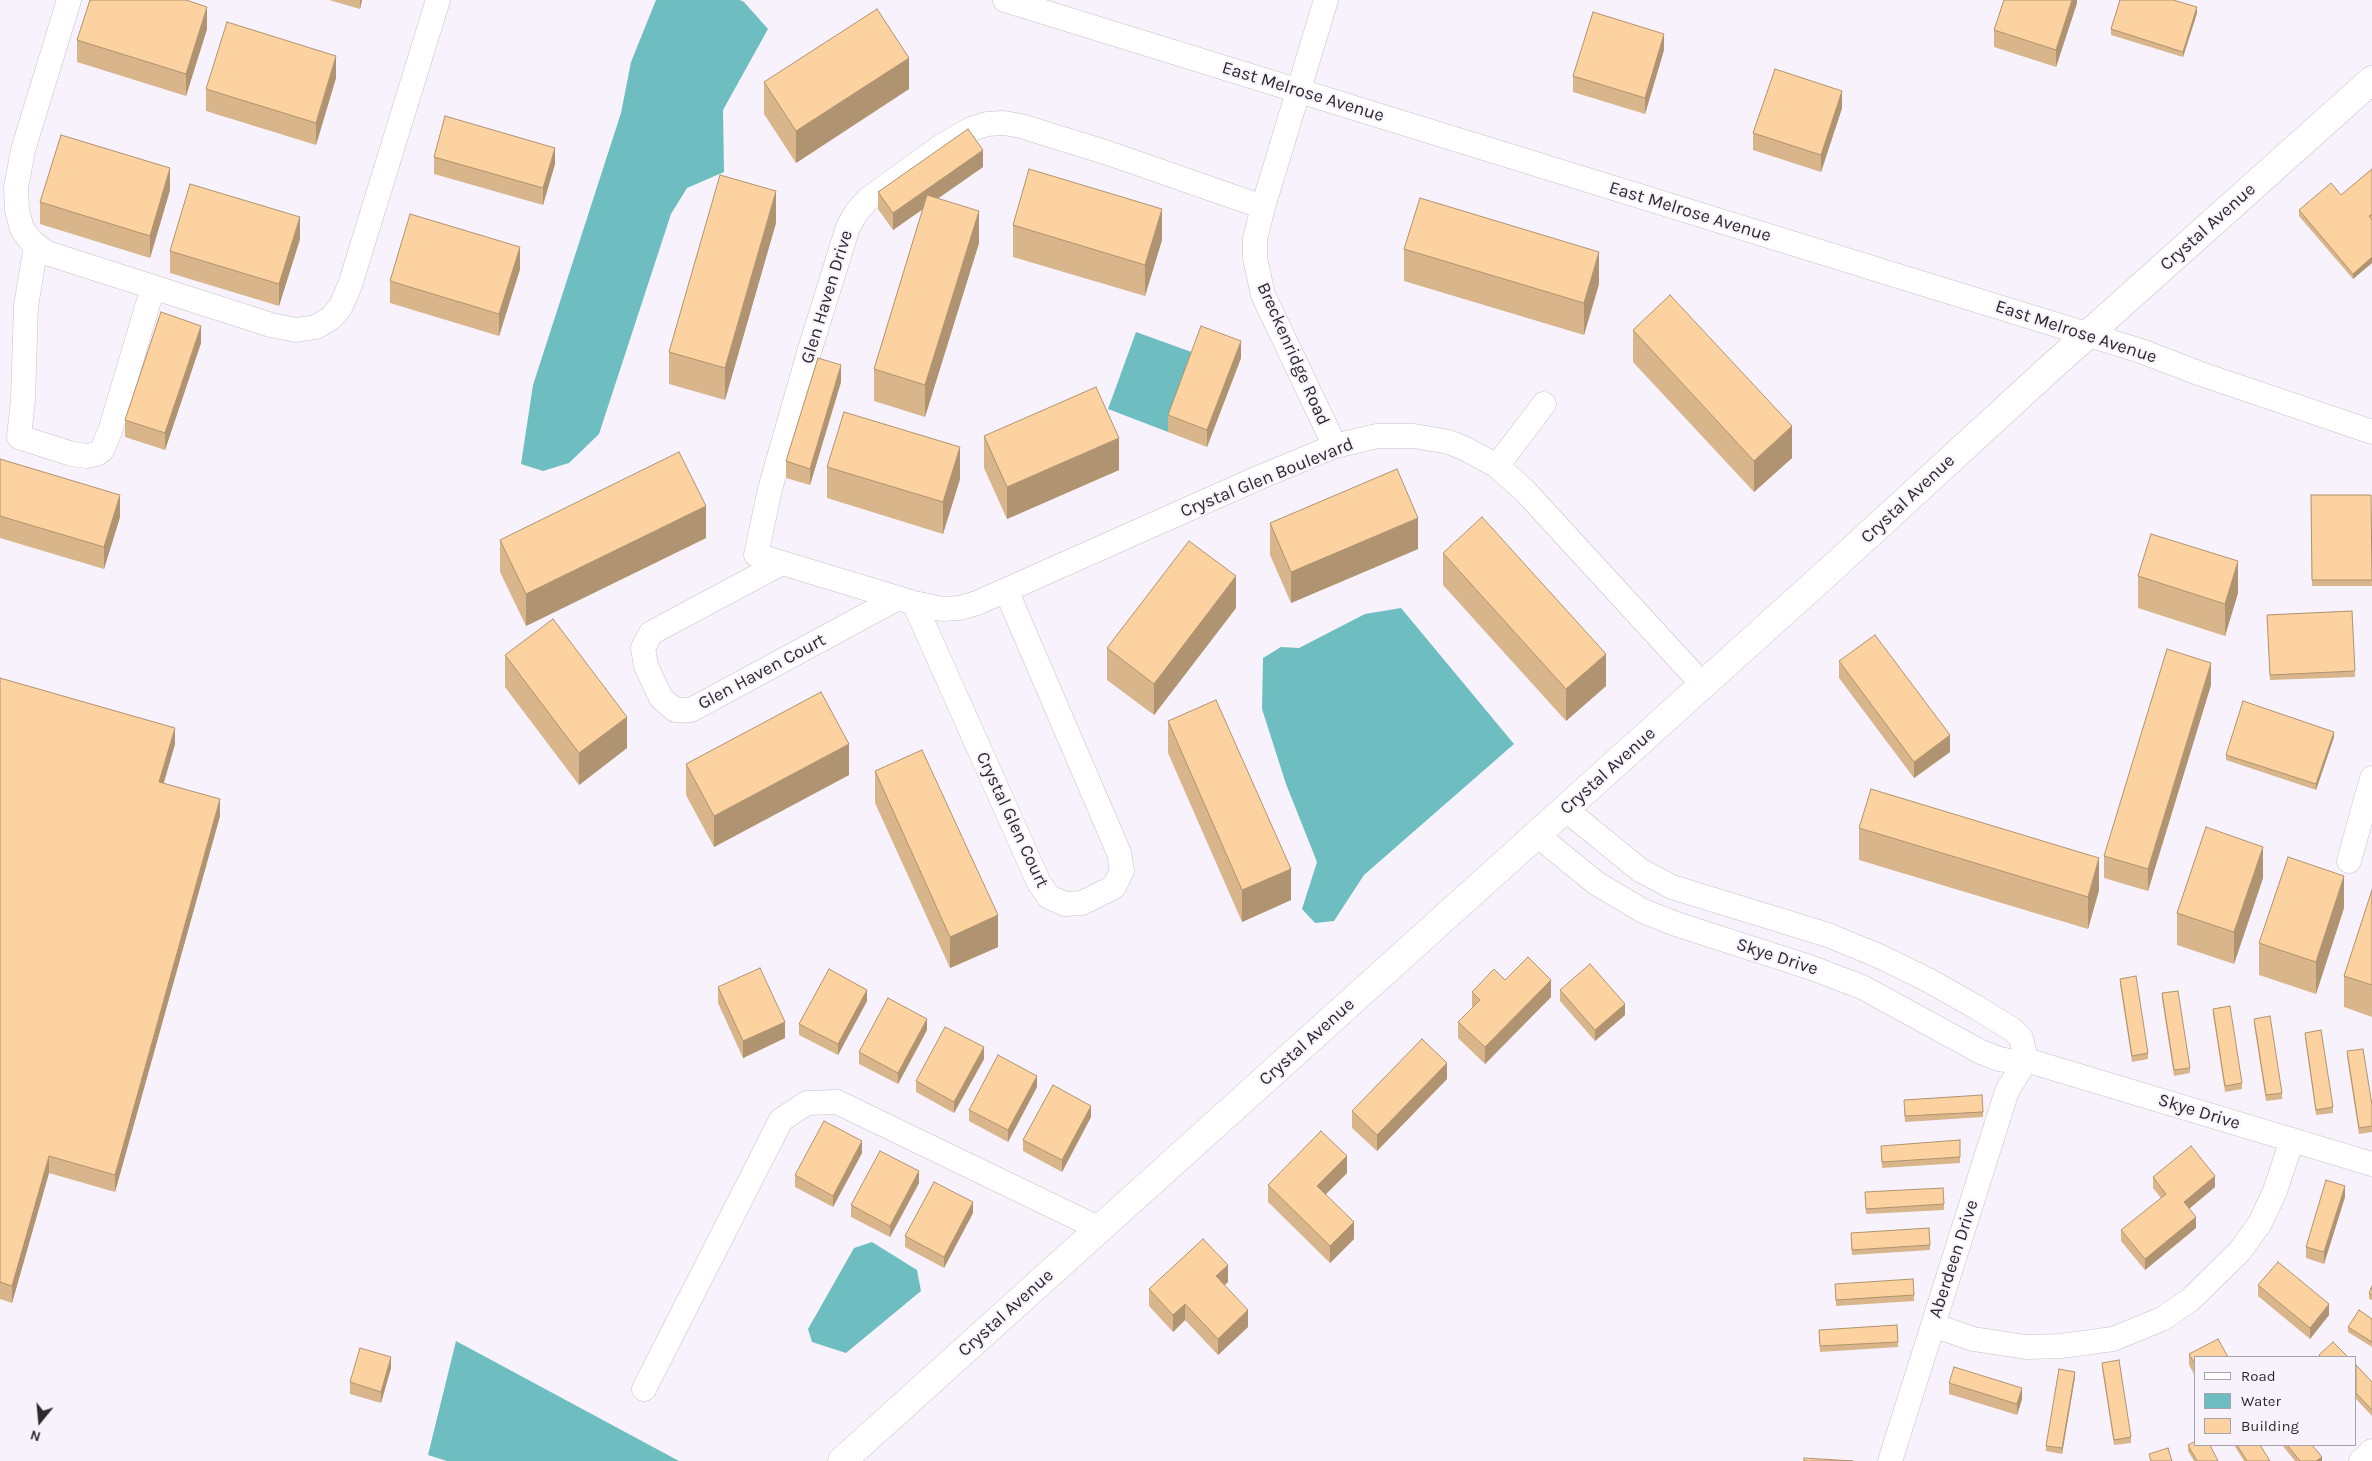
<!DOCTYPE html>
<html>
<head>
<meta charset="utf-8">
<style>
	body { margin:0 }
	#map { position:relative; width:2372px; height:1461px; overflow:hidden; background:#f8f2fc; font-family:Karla,sans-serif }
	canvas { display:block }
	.legend { position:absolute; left:2194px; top:1356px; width:162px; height:90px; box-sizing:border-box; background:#f8f2fc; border:1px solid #a7a2aa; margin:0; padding:6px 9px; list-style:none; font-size:15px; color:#2d2a2e }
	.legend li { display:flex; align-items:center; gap:10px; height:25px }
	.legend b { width:25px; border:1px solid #a7a2aa }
	.north { position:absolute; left:15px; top:1396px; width:50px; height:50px; -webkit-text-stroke:4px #f8f2fc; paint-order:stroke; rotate:197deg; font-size:14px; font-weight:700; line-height:20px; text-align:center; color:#2d2a2e }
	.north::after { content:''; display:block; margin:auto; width:18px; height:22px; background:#2d2a2e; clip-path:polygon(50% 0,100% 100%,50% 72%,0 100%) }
</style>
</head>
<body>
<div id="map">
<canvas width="2372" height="1461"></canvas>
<ul class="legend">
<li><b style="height:6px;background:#fff"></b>Road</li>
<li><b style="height:14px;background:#6ebec1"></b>Water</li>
<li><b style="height:14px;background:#fbd2a0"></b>Building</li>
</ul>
<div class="north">N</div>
</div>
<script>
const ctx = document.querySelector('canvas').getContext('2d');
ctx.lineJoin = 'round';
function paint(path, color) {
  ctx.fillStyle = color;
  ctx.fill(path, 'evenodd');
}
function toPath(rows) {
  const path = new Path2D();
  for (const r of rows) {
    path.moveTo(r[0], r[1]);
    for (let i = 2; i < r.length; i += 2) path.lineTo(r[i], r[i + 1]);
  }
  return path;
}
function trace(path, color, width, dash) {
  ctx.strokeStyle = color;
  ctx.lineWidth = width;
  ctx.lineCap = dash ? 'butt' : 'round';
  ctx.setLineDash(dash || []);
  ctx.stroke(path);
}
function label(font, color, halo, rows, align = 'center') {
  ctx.font = font + ' Karla,sans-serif';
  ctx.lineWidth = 4;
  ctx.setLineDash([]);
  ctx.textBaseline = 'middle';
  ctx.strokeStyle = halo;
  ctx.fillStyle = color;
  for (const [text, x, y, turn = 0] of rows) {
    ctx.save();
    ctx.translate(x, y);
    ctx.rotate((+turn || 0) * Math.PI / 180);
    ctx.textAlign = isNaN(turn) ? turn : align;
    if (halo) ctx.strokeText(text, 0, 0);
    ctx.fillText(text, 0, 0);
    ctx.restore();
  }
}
paint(toPath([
	[656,0,740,0,744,2,768,29,723,110,724,172,687,188,671,214,599,434,569,463,543,471,521,464,533,385,621,113,631,62],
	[1136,332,1197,354,1168,432,1108,409],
	[1401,608,1514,744,1364,875,1334,921,1315,923,1302,909,1317,862,1286,784,1262,709,1263,658,1281,647,1299,648,1365,614],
	[872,1242,917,1270,921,1291,846,1353,812,1342,808,1329,854,1248],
	[456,1341,679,1461,447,1461,428,1455]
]), '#6ebec1');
const minor = toPath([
	[69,0,23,150,16,188,17,210,22,229,31,241,47,253,271,325,296,330,316,327,331,318,341,306,350,285,438,0],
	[1005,0,2141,351,2201,374,2372,432],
	[1326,0,1263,207,1255,239,1255,258,1263,295,1335,446],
	[1263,207,1108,153,1021,126,1004,123,987,124,971,129,940,147,867,200,856,213,848,227,810,349,770,489,756,555,914,603,942,609,960,608,977,603,1258,478,1335,446,1377,436,1414,436,1449,442,1466,449,1497,466,1525,491,1703,685],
	[36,246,26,306,23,399,19,437,72,454,86,456,97,454,102,450,110,431,153,287],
	[1497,466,1544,404],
	[782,563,651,633,643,648,646,666,661,698,675,710,691,710,898,598],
	[914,603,1039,883,1049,897,1065,904,1082,903,1114,887,1122,871,1119,853,1006,590],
	[1565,809,1640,870,1672,887,1828,935,1879,956,1928,980,1976,1007,2013,1030,2021,1038,2026,1060,2007,1091,1890,1461],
	[1537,835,1596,883,1643,911,1676,924,1812,968,1862,987,1981,1052,1999,1059,2011,1061,2026,1060,2372,1164],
	[2349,861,2372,778],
	[1933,1325,1973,1339,2026,1347,2061,1346,2113,1339,2162,1319,2190,1300,2240,1251,2260,1223,2275,1191,2292,1140],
	[644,1389,781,1120,807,1103,837,1102,1100,1229],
	[2361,1461,2372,1451]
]);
const tertiary = toPath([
	[842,1461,1839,562,2048,370,2372,80]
]);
trace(minor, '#c7c0ca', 25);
trace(tertiary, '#c7c0ca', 29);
trace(minor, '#fff', 24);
trace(tertiary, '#fff', 28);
paint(toPath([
	[329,0,362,0,360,9],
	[2077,0,2077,3,2056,67,1994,47,1994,30],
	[2197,13,2183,57,2111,35,2111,29],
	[207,29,186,96,77,62,77,40],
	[1664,50,1645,114,1573,92,1573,76],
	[336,78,316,145,206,111,206,89],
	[764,82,909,89,796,163,764,114],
	[1842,108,1821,172,1753,150,1753,133],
	[434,157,555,164,543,205,434,174],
	[983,167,938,198,979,243,925,417,874,401,874,369,923,209,893,230,878,209,878,192],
	[2372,169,2372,263,2353,279,2299,216,2299,210,2341,195],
	[170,190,150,258,40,224,40,202],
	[776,223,725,400,669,384,669,352],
	[1013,225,1162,240,1145,296,1013,257],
	[300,239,279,306,170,273,170,251],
	[1404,249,1599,284,1584,335,1404,281],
	[520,269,499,336,390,303,390,281],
	[1633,330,1792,458,1754,492,1633,362],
	[201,343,165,450,125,437,125,420],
	[1241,358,1207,447,1168,432,1168,415],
	[841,382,810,485,786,478,786,461],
	[984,436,1119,470,1007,519,984,468],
	[0,459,120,517,104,569,0,538],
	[827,467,960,479,943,534,827,498],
	[2311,495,2371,495,2372,586,2312,586],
	[1270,523,1418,549,1291,603,1270,555],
	[706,538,526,626,500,572,500,540],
	[1443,553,1606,686,1566,721,1443,585],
	[2138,576,2238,593,2225,636,2138,608],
	[1236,608,1154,715,1107,680,1107,648],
	[2352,611,2355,677,2270,680,2267,615],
	[505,655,627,748,579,785,505,687],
	[1839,661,1950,752,1914,778,1839,678],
	[0,678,175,744,164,783,220,816,115,1192,49,1173,12,1303,0,1299],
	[2211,685,2148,891,2104,878,2104,856],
	[1168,721,1291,900,1242,922,1168,753],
	[2334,737,2316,790,2226,760,2226,755],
	[686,764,849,775,714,847,686,795],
	[875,771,998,947,950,968,875,803],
	[1859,828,2099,890,2088,929,1859,860],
	[2263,878,2234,964,2177,945,2177,913],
	[2372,890,2372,1017,2344,1007,2344,976],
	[2344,908,2316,994,2259,975,2259,943],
	[2120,979,2148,1053,2148,1059,2132,1062,2120,984],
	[1505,980,1551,997,1485,1064,1458,1038,1458,1022,1472,1008,1472,992],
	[718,987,785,1038,743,1058,718,1003],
	[1560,990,1625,1015,1595,1041,1560,1001],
	[2162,993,2190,1068,2190,1073,2174,1076,2162,999],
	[867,1001,838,1055,799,1035,799,1024],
	[2213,1009,2242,1083,2242,1089,2225,1092,2213,1014],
	[2254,1019,2282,1093,2282,1099,2266,1101,2254,1024],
	[927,1030,898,1084,859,1064,859,1052],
	[2305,1033,2333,1107,2333,1113,2316,1115,2305,1038],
	[2347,1051,2372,1105,2372,1132,2359,1134,2347,1057],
	[984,1059,954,1113,916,1092,916,1081],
	[1447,1079,1377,1151,1352,1128,1352,1111],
	[1037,1087,1008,1142,969,1121,969,1110],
	[1904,1106,1983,1112,1983,1117,1905,1122],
	[1091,1117,1062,1172,1023,1151,1023,1140],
	[1960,1140,1960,1163,1882,1168,1881,1151],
	[862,1153,833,1207,795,1187,795,1175],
	[1347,1173,1325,1195,1354,1239,1330,1263,1268,1202,1268,1185],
	[2153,1177,2215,1187,2189,1209,2196,1228,2145,1270,2121,1241,2121,1230,2161,1198,2153,1188],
	[919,1183,890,1237,851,1217,851,1205],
	[2345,1197,2324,1264,2306,1258,2306,1247],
	[1865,1198,1944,1204,1944,1210,1866,1214],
	[973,1213,944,1268,905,1247,905,1236],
	[1851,1239,1930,1245,1930,1250,1852,1255],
	[1228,1282,1224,1285,1248,1327,1218,1355,1185,1320,1173,1332,1149,1306,1149,1289],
	[2258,1285,2329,1315,2310,1339,2258,1296],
	[2372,1286,2372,1300,2369,1299,2369,1293],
	[1835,1289,1914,1295,1914,1301,1836,1306],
	[2372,1319,2372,1347,2348,1332,2348,1327],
	[1897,1325,1898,1347,1820,1352,1819,1330],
	[2189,1354,2196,1357,2196,1378,2189,1365],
	[2102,1363,2131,1437,2131,1443,2114,1445,2102,1368],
	[2356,1365,2372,1382,2372,1416,2356,1399],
	[391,1368,381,1403,350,1394,350,1382],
	[2075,1377,2062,1454,2046,1451,2046,1446],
	[1949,1383,2022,1399,2017,1415,1949,1394],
	[2188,1445,2218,1461,2194,1461,2188,1451],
	[2234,1445,2260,1445,2270,1461,2244,1461],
	[2282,1445,2312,1445,2322,1461,2295,1461]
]), '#d8b58a');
paint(toPath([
	[360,0,362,0,360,9],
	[2072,0,2077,0,2077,3,2056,67,2056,50],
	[207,7,207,29,186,96,186,74],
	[2197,7,2197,13,2183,57,2183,52],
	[1664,34,1664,50,1645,114,1645,98],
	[336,56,336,78,316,145,316,123],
	[909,58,909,89,796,163,796,131],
	[1842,91,1842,108,1821,172,1821,155],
	[555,148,555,164,543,205,543,188],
	[983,150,983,167,893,230,893,213],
	[170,168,170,190,150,258,150,236],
	[776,191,776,223,725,400,725,368],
	[1162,209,1162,240,1145,296,1145,265],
	[979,211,979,243,925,417,925,385],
	[300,217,300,239,279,306,279,284],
	[520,247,520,269,499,336,499,314],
	[1599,252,1599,284,1584,335,1584,303],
	[2372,257,2372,263,2353,279,2353,274],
	[201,326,201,343,165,450,165,433],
	[1241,341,1241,358,1207,447,1207,430],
	[841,365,841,382,810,485,810,469],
	[1792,426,1792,458,1754,492,1754,461],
	[1119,438,1119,470,1007,519,1007,487],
	[960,447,960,479,943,534,943,502],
	[120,495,120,517,104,569,104,547],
	[706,506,706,538,526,626,526,594],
	[1418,518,1418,549,1291,603,1291,572],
	[2238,561,2238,593,2225,636,2225,604],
	[1236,576,1236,608,1154,715,1154,684],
	[1606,654,1606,686,1566,721,1566,689],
	[2211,663,2211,685,2148,891,2148,869],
	[627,717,627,748,579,785,579,753],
	[175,728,175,744,159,798,159,782],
	[2334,732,2334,737,2316,790,2316,784],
	[1950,735,1950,752,1914,778,1914,762],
	[849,744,849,775,714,847,714,816],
	[220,799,220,816,115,1192,115,1175],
	[2263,847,2263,878,2234,964,2234,932],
	[2099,858,2099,890,2088,929,2088,897],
	[1291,869,1291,900,1242,922,1242,890],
	[2344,876,2344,908,2316,994,2316,962],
	[998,915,998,947,950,968,950,937],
	[1551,980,1551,997,1485,1064,1485,1047],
	[867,990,867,1001,838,1055,838,1044],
	[1625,1004,1625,1015,1595,1041,1595,1030],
	[927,1019,927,1030,898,1084,898,1073],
	[785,1022,785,1038,743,1058,743,1041],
	[984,1047,984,1059,954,1113,954,1102],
	[1447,1063,1447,1079,1377,1151,1377,1135],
	[1037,1076,1037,1087,1008,1142,1008,1130],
	[1091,1106,1091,1117,1062,1172,1062,1160],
	[862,1141,862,1153,833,1207,833,1196],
	[49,1156,49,1173,12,1303,12,1286],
	[1347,1156,1347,1173,1317,1203,1317,1186],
	[919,1171,919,1183,890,1237,890,1226],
	[2215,1176,2215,1187,2184,1213,2184,1202],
	[2345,1186,2345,1197,2324,1264,2324,1252],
	[973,1202,973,1213,944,1268,944,1257],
	[2196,1217,2196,1228,2145,1270,2145,1259],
	[1354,1222,1354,1239,1330,1263,1330,1246],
	[1228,1265,1228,1282,1216,1293,1216,1276],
	[1185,1304,1185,1320,1173,1332,1173,1315],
	[2329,1304,2329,1315,2310,1339,2310,1328],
	[1248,1310,1248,1327,1218,1355,1218,1339],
	[391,1357,391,1368,381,1403,381,1392],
	[2075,1372,2075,1377,2062,1454,2062,1448],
	[2022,1388,2022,1399,2017,1415,2017,1404],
	[2322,1457,2322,1461,2316,1461]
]), '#b09370');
const building = toPath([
	[90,0,186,0,207,7,186,74,77,40,90,0],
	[2004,0,2072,0,2056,50,1994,30,2004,0],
	[2120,0,2173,0,2197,7,2183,52,2111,29,2120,0],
	[877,9,909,58,796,131,764,82,877,9],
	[1593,12,1664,34,1645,98,1573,76,1593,12],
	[227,22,336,56,316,123,206,89,227,22],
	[1775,69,1842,91,1821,155,1753,133,1775,69],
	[445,116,555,148,543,188,434,157,445,116],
	[968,129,983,150,893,213,878,192,968,129],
	[61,135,170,168,150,236,40,202,61,135],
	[1029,169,1162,209,1145,265,1013,225,1029,169],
	[2372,169,2372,214,2369,216,2372,220,2372,257,2353,274,2299,210,2331,183,2341,195,2372,169],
	[720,175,776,191,725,368,669,352,720,175],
	[190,184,300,217,279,284,170,251,190,184],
	[927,195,979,211,925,385,874,369,927,195],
	[1420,198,1599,252,1584,303,1404,249,1420,198],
	[410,214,520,247,499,314,390,281,410,214],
	[1670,295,1792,426,1754,461,1633,330,1670,295],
	[161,312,201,326,165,433,125,420,161,312],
	[1201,326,1241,341,1207,430,1168,415,1201,326],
	[818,358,841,365,810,469,786,461,818,358],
	[1096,387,1119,438,1007,487,984,436,1096,387],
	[844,412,960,447,943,502,827,467,844,412],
	[679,452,706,506,526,594,500,540,679,452],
	[0,459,120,495,104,547,0,516,0,459],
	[1397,469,1418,518,1291,572,1270,523,1397,469],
	[2311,495,2371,495,2372,580,2312,580,2311,495],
	[1482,517,1606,654,1566,689,1443,553,1482,517],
	[2151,534,2238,561,2225,604,2138,576,2151,534],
	[1189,541,1236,576,1154,684,1107,648,1189,541],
	[2352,611,2355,671,2270,675,2267,615,2352,611],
	[553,619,627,717,579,753,505,655,553,619],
	[1875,635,1950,735,1914,762,1839,661,1875,635],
	[2167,649,2211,663,2148,869,2104,856,2167,649],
	[0,678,175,728,159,782,220,799,115,1175,49,1156,12,1286,0,1282,0,678],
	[821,692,849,744,714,816,686,764,821,692],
	[1216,700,1291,869,1242,890,1168,721,1216,700],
	[2243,701,2334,732,2316,784,2226,755,2243,701],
	[922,750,998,915,950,937,875,771,922,750],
	[1871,789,2099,858,2088,897,1859,828,1871,789],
	[2206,827,2263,847,2234,932,2177,913,2206,827],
	[2288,857,2344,876,2316,962,2259,943,2288,857],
	[2372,890,2372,985,2344,976,2372,890],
	[1528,957,1551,980,1485,1047,1458,1022,1480,1000,1472,992,1494,969,1505,980,1528,957],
	[1590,964,1625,1004,1595,1030,1560,990,1590,964],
	[760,968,785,1022,743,1041,718,987,760,968],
	[829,969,867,990,838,1044,799,1024,829,969],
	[2136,976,2148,1053,2132,1056,2120,979,2136,976],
	[2178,991,2190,1068,2174,1070,2162,993,2178,991],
	[888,998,927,1019,898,1073,859,1052,888,998],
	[2230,1006,2242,1083,2225,1086,2213,1009,2230,1006],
	[2270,1016,2282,1093,2266,1095,2254,1019,2270,1016],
	[945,1027,984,1047,954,1102,916,1081,945,1027],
	[2321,1030,2333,1107,2316,1110,2305,1033,2321,1030],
	[1422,1039,1447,1063,1377,1135,1352,1111,1422,1039],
	[2363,1049,2372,1105,2372,1126,2359,1128,2347,1051,2363,1049],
	[998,1055,1037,1076,1008,1130,969,1110,998,1055],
	[1053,1085,1091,1106,1062,1160,1023,1140,1053,1085],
	[1982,1095,1983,1112,1905,1116,1904,1100,1982,1095],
	[824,1121,862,1141,833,1196,795,1175,824,1121],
	[1321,1131,1347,1156,1317,1186,1354,1222,1330,1246,1268,1185,1321,1131],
	[1960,1140,1960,1157,1882,1162,1881,1146,1960,1140],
	[2191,1146,2215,1176,2184,1202,2196,1217,2145,1259,2121,1230,2166,1194,2153,1177,2191,1146],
	[880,1151,919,1171,890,1226,851,1205,880,1151],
	[2326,1180,2345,1186,2324,1252,2306,1247,2326,1180],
	[934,1182,973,1202,944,1257,905,1236,934,1182],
	[1943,1188,1944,1204,1866,1209,1865,1192,1943,1188],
	[1929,1228,1930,1245,1852,1250,1851,1233,1929,1228],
	[1203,1239,1228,1265,1216,1276,1248,1310,1218,1339,1185,1304,1173,1315,1149,1289,1203,1239],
	[2278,1262,2329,1304,2310,1328,2258,1285,2278,1262],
	[1913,1279,1914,1295,1836,1300,1835,1284,1913,1279],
	[2372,1286,2372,1295,2369,1293,2372,1286],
	[2359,1310,2372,1319,2372,1342,2348,1327,2359,1310],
	[1897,1325,1898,1342,1820,1346,1819,1330,1897,1325],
	[2218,1339,2228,1357,2196,1357,2196,1366,2189,1354,2218,1339],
	[2333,1342,2348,1357,2321,1357,2319,1355,2333,1342],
	[360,1348,391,1357,381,1392,350,1382,360,1348],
	[2119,1360,2131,1437,2114,1440,2102,1363,2119,1360],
	[2356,1365,2372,1382,2372,1410,2356,1393,2356,1365],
	[1954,1367,2022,1388,2017,1404,1949,1383,1954,1367],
	[2059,1369,2075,1372,2062,1448,2046,1446,2059,1369],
	[2196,1441,2196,1445,2210,1445,2218,1461,2197,1461,2188,1445,2196,1441],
	[2237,1445,2260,1445,2270,1461,2247,1461,2237,1445],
	[2287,1445,2312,1445,2322,1457,2316,1461,2300,1461,2287,1445],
	[2168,1448,2172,1461,2151,1461,2149,1454,2168,1448],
	[1804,1458,1853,1461,1804,1461,1804,1458]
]);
paint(building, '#fbd2a0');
trace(building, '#b09370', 1);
label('18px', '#2d2a2e', '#f8f2fc', [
	["East Melrose Avenue",1303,92,17],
	["East Melrose Avenue",1690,212,17],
	["Crystal Avenue",2208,227,-42],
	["Glen Haven Drive",827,297,-73],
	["East Melrose Avenue",2076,332,18],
	["Breckenridge Road",1293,354,66],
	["Crystal Glen Boulevard",1267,478,-22],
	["Crystal Avenue",1908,499,-43],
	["Glen Haven Court",762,672,-28],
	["Crystal Avenue",1608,771,-42],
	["Crystal Glen Court",1012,820,65],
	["Skye Drive",1777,957,18],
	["Crystal Avenue",1307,1042,-42],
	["Skye Drive",2199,1112,17],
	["Aberdeen Drive",1954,1259,-72],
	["Crystal Avenue",1006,1313,-42]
]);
</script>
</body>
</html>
